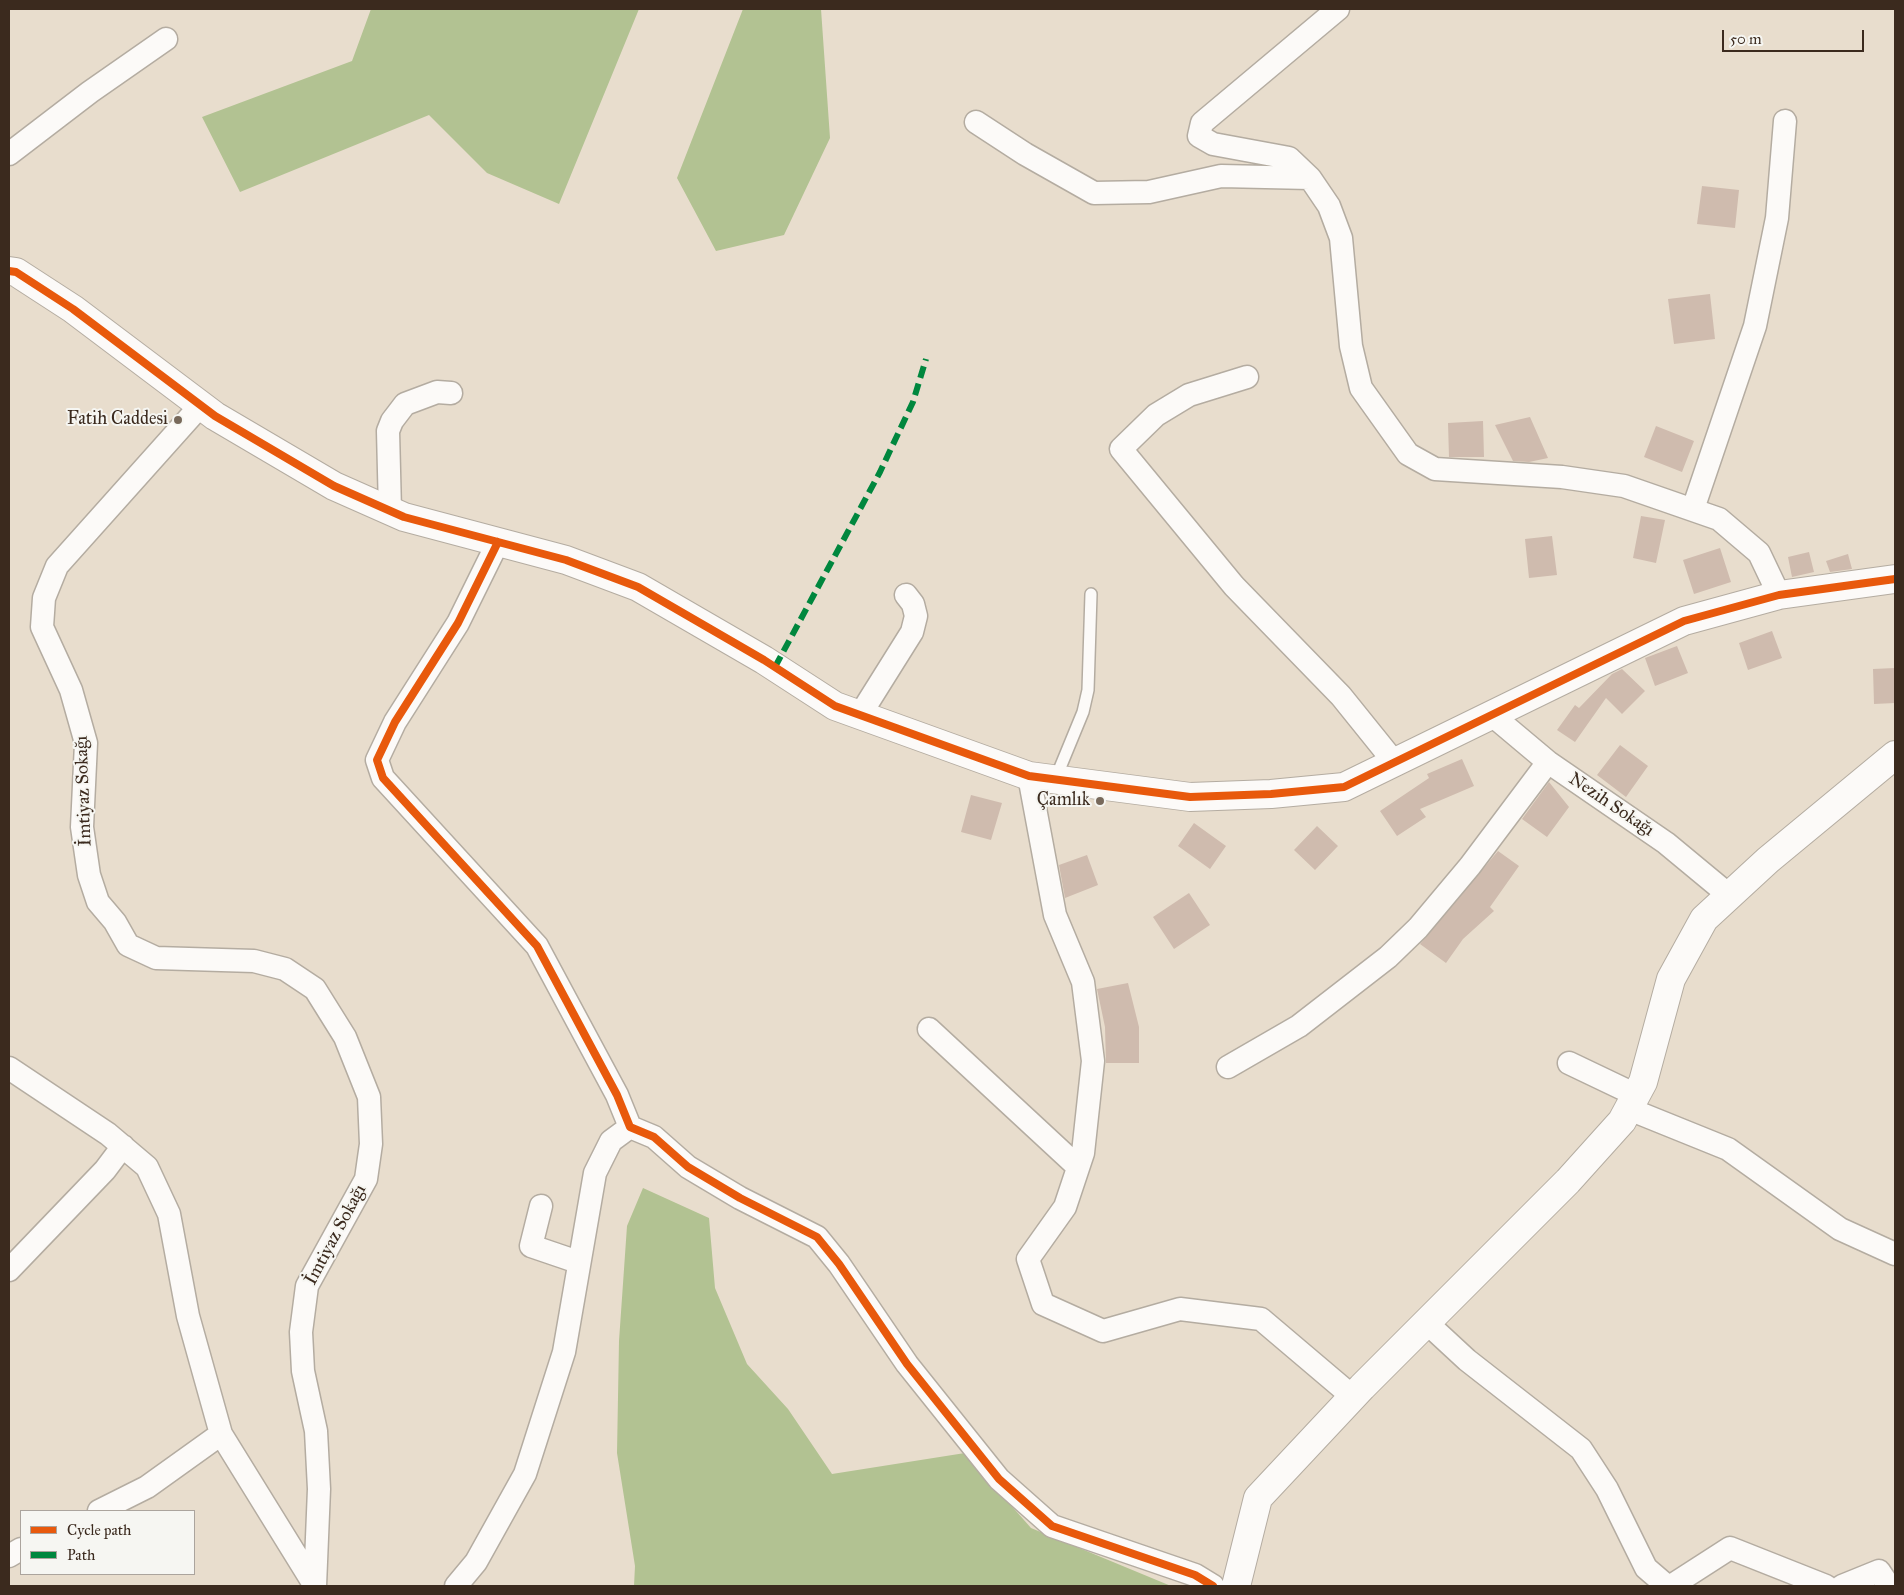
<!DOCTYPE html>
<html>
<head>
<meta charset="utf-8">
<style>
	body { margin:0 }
	#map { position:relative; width:1904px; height:1595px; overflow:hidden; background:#e8ddcd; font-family:"IM FELL Great Primer",serif }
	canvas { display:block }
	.frame { position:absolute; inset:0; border:10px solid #3b2a1e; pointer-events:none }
	.legend { position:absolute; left:20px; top:1510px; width:175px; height:65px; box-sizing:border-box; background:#f6f6f2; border:1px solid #aba49d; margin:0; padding:6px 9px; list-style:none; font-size:15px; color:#3b2a1e }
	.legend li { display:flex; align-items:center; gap:10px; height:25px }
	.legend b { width:25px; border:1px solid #aba49d }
	.scale { position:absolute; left:1722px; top:30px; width:142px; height:22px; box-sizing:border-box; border:2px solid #3b2a1e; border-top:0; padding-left:6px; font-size:15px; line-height:18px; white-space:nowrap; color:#3b2a1e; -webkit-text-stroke:4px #f6f6f2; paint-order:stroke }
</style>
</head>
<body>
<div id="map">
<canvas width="1904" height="1595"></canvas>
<div class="frame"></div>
<ul class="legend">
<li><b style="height:6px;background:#e8590c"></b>Cycle path</li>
<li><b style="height:6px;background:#00873e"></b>Path</li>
</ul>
<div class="scale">50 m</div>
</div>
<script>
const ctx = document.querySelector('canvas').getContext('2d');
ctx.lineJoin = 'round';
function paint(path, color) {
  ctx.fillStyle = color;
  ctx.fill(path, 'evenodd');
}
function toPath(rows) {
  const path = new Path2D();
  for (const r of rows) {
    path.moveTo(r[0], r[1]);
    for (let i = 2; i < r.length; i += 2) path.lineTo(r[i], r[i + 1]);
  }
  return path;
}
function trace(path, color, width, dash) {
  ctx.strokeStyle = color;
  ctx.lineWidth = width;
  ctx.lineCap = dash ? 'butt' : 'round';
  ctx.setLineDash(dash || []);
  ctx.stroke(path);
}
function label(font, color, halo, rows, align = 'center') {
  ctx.font = font + ' "IM FELL Great Primer",serif';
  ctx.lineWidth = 4;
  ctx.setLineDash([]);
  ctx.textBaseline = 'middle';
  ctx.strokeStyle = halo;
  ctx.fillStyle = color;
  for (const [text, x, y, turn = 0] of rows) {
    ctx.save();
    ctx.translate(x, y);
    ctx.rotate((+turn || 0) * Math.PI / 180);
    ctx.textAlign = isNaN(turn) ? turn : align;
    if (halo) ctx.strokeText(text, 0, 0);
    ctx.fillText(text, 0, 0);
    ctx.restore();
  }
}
paint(toPath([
	[371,9,639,9,559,204,487,173,429,115,240,192,202,117,352,61],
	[743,9,821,9,830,138,784,235,716,251,677,178],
	[643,1188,709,1218,715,1288,747,1364,788,1409,832,1474,965,1453,1031,1528,1171,1586,634,1586,635,1566,617,1453,619,1341,627,1226]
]), '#b2c292');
paint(toPath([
	[1702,186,1739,190,1735,228,1697,224],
	[1710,294,1715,339,1674,344,1668,299],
	[1530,417,1548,458,1529,462,1513,461,1495,425],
	[1483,421,1484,457,1449,457,1448,423],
	[1656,426,1694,441,1682,472,1644,457],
	[1641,516,1665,520,1656,563,1633,558],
	[1552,536,1557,575,1529,578,1525,539],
	[1720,548,1731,582,1694,594,1683,560],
	[1809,552,1814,572,1792,577,1788,557],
	[1848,554,1852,569,1830,572,1826,561],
	[1772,631,1782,658,1748,670,1739,643],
	[1677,646,1688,673,1655,686,1645,658],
	[1895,668,1895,703,1874,704,1873,669],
	[1622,669,1645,691,1622,714,1606,698,1575,742,1557,730,1575,705,1579,708,1612,674],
	[1620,745,1648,766,1626,797,1597,775],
	[1462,759,1474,786,1420,809,1426,817,1397,836,1380,811,1429,778,1427,774],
	[1549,782,1569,807,1547,837,1522,819],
	[971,795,1002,803,991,840,961,832],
	[1194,823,1226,846,1210,869,1178,846],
	[1317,826,1338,846,1315,870,1294,850],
	[1498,851,1519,866,1490,907,1494,911,1463,939,1446,963,1420,944],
	[1087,855,1098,885,1065,898,1059,865],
	[1189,893,1210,925,1174,949,1153,917],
	[1128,983,1139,1027,1139,1063,1106,1063,1105,1027,1097,989]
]), '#cfbbae');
const service = toPath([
	[1055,780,1083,712,1088,690,1091,594]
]);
const minor = toPath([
	[976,122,1025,154,1094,193,1149,192,1221,176,1310,178,1329,206,1341,238,1351,346,1361,388,1408,454,1435,469,1562,477,1624,486,1719,519,1759,553,1779,595],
	[9,154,90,92,166,39],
	[1310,178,1289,158,1213,144,1199,136,1202,123,1338,9],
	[1247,377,1189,395,1156,415,1121,449,1234,586,1341,696,1395,763],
	[201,405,57,566,44,598,42,627,71,690,86,743,82,827,89,875,98,902,115,922,128,945,156,958,254,961,285,969,315,989,345,1037,369,1097,371,1144,366,1179,307,1286,301,1332,303,1371,316,1431,319,1489,315,1586],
	[1693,509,1755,326,1777,218,1785,121],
	[390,511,388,431,392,421,405,404,437,392,451,393],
	[498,542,458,623,395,722,377,760,383,778,537,946,617,1095,630,1127,654,1137,688,1167,740,1198,817,1237,839,1264,907,1364,999,1479,1052,1526,1195,1575,1213,1586],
	[860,715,912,632,916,616,913,604,906,595],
	[1492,715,1548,762,1666,843,1730,896],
	[1029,776,1055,915,1083,982,1093,1061,1083,1153,1065,1207,1028,1259,1043,1304,1103,1331,1180,1309,1261,1319,1353,1397],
	[929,1029,1078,1167],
	[1569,1063,1636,1095],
	[1228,1067,1299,1026,1388,957,1418,928,1470,866,1548,762],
	[9,1068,108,1134,147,1167,169,1214,188,1316,221,1434,315,1586],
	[1629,1109,1728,1149,1840,1229,1895,1254],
	[541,1206,531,1246,578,1262],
	[9,1270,105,1170,123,1146],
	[1427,1323,1467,1360,1581,1449,1607,1489,1646,1568,1667,1586],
	[99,1511,147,1487,221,1434],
	[9,1556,21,1549],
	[456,1586,476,1562,525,1474,564,1352,595,1173,611,1141,630,1127],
	[1671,1586,1730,1548,1826,1586],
	[1842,1586,1879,1571,1889,1586]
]);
const tertiary = toPath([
	[9,271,16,272,73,309,215,416,334,486,404,517,566,560,638,587,764,660,835,706,1029,776,1190,797,1271,794,1344,787,1684,621,1779,595,1895,579],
	[1236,1586,1258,1498,1362,1387,1568,1181,1622,1121,1643,1082,1671,979,1704,919,1768,860,1895,755]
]);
trace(service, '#b4aca1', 14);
trace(minor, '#b4aca1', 25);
trace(tertiary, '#b4aca1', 30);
trace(service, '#fcfaf8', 11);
trace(minor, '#fcfaf8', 22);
trace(tertiary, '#fcfaf8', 28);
trace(toPath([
	[775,667,880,472,913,402,926,359]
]), '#00873e', 6, [12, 6]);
trace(toPath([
	[9,271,16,272,73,309,215,416,334,486,404,517,566,560,638,587,764,660,835,706,1029,776,1190,797,1271,794,1344,787,1684,621,1779,595,1895,579],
	[498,542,458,623,395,722,377,760,383,778,537,946,617,1095,630,1127,654,1137,688,1167,740,1198,817,1237,839,1264,907,1364,999,1479,1052,1526,1195,1575,1213,1586]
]), '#e8590c', 8);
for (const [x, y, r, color] of [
	[178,420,5,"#78695b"],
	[1100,801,5,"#78695b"]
]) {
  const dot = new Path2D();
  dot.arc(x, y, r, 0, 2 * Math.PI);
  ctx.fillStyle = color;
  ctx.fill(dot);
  trace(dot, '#f6f6f2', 2);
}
label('18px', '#3b2a1e', '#f6f6f2', [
	["Fatih Caddesi",168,420],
	["Çamlık",1090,801]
], 'right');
label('18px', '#3b2a1e', '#f6f6f2', [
	["İmtiyaz Sokağı",84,791,-92],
	["Nezih Sokağı",1611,805,34],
	["İmtiyaz Sokağı",336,1235,-62]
]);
</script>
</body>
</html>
